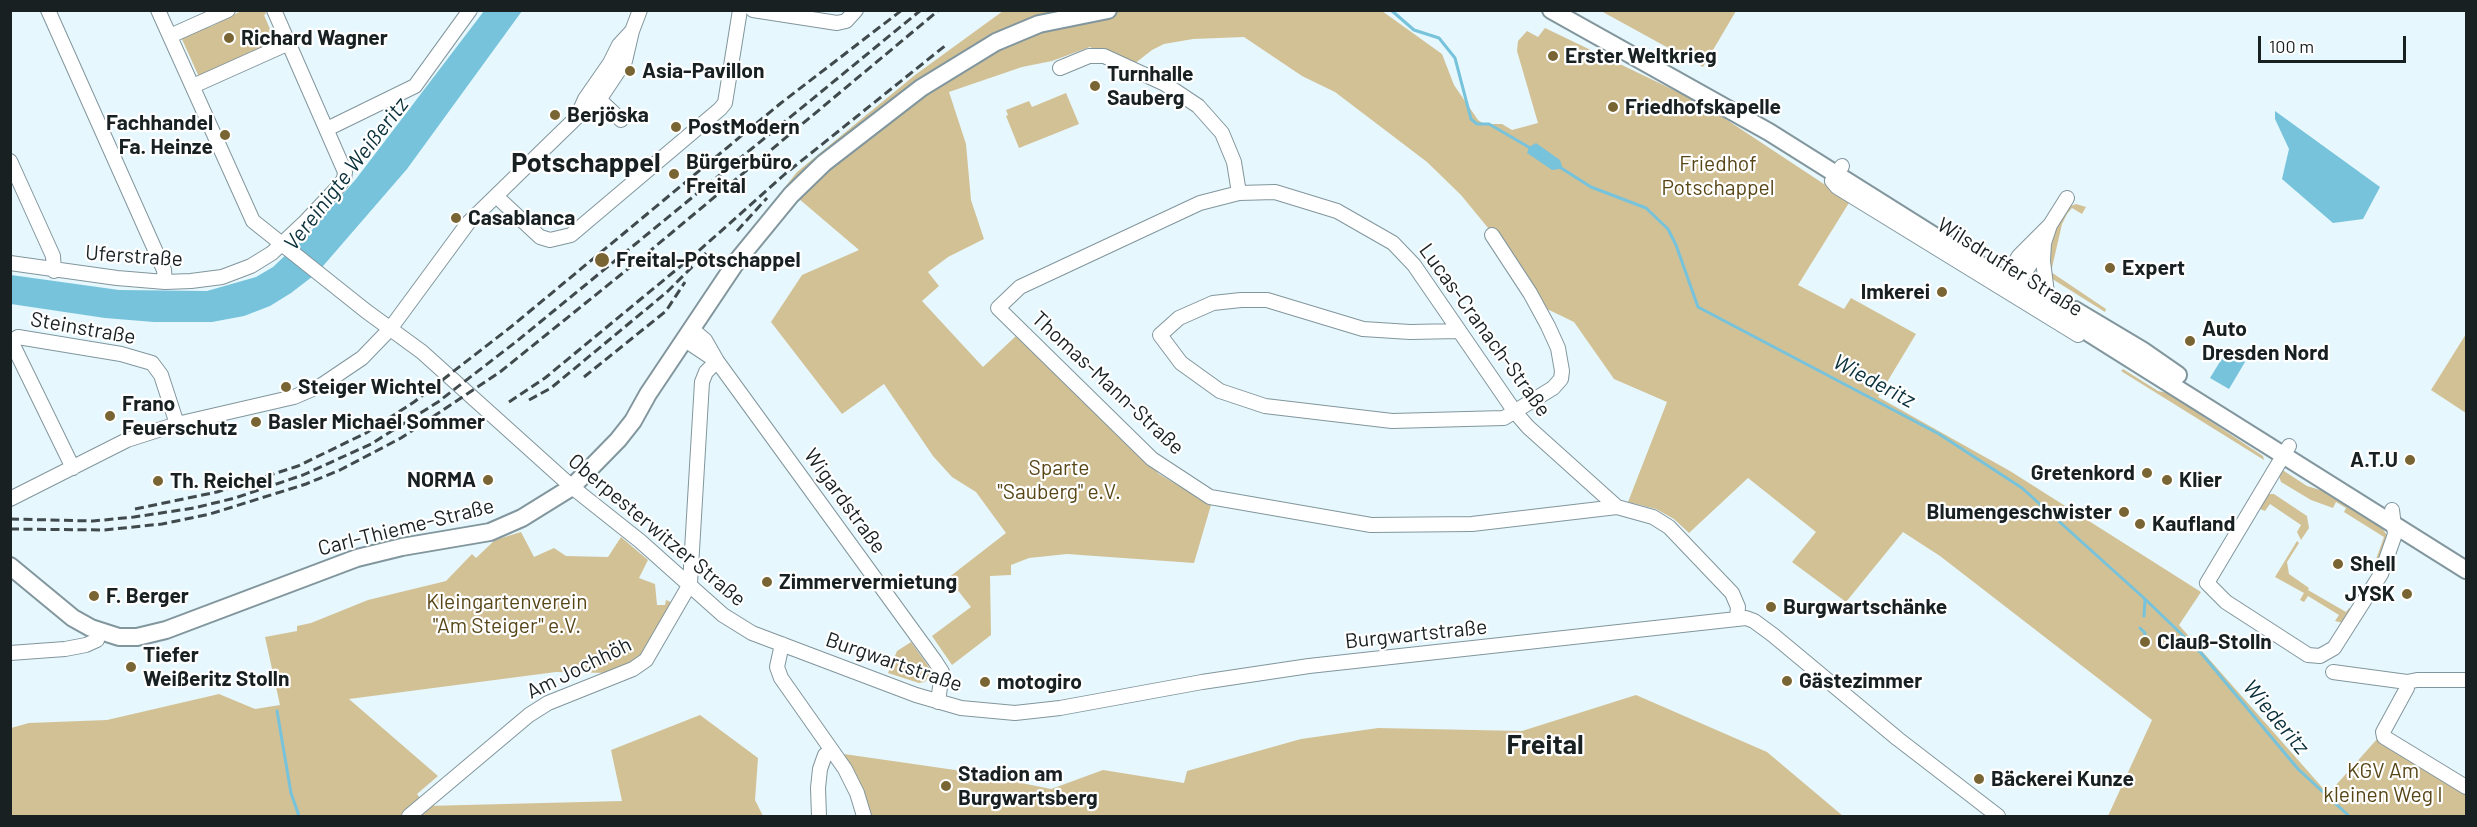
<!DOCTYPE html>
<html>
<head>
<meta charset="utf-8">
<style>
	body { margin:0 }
	#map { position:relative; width:2477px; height:827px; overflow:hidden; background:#e6f7fd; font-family:Barlow,sans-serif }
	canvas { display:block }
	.frame { position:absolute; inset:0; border:12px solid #182022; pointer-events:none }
	.scale { position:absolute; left:2258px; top:36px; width:148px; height:27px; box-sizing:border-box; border:3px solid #182022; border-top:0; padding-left:8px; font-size:18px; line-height:21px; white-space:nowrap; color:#182022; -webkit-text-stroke:4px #fff; paint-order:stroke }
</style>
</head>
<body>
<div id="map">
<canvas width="2477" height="827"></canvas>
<div class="frame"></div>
<div class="scale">100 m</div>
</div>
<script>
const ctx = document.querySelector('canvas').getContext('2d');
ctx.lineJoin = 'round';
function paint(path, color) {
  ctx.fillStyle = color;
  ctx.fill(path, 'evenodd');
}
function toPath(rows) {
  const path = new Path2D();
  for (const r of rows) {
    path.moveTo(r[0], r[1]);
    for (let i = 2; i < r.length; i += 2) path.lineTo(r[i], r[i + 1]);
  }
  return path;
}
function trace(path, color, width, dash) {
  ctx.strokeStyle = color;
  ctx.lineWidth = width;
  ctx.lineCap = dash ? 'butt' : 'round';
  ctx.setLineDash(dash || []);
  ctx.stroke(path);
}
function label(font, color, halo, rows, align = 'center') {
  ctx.font = font + ' Barlow,sans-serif';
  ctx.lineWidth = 4.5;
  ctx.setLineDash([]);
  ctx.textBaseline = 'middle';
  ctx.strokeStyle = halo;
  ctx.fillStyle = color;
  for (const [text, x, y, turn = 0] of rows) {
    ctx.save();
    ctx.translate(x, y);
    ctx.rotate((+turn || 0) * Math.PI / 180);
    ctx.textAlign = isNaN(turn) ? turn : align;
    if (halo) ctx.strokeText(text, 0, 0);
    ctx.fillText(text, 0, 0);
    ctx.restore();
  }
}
paint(toPath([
	[265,10,266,14,264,15,270,29,273,28,279,41,254,53,252,51,199,77,181,37,208,25,210,27,241,11],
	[1003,11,1382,11,1442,54,1454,85,1478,120,1484,124,1502,124,1512,130,1538,123,1517,51,1518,41,1527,31,1538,37,1545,28,1678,92,1718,114,1833,190,1852,198,1798,285,1844,309,1851,298,1916,334,1878,397,2010,471,2201,592,2179,625,2328,794,2378,738,2466,790,2466,816,2108,816,2152,720,1940,556,1903,532,1846,602,1792,562,1816,532,1748,478,1689,533,1674,519,1656,509,1628,502,1667,402,1614,379,1574,322,1545,308,1502,245,1461,195,1427,162,1335,92,1302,76,1244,37,1193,39,1164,44,1152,50,1129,68,1090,47,1052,61,1022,67,949,92,966,144,971,200,984,239,948,257,928,272,939,286,922,301,983,367,1017,335,1159,474,1211,505,1194,563,1067,554,1029,558,1011,565,1011,575,990,576,991,635,952,665,932,636,971,607,948,578,1006,533,976,492,952,477,933,456,884,384,842,414,771,322,802,275,859,250,785,187,797,172,915,75],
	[1735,11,1736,11,1703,67,1601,11],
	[1066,93,1079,124,1019,148,1006,116,1008,115,1006,110,1029,101,1032,107],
	[2076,204,2086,207,2082,214,2072,208,2067,214,2062,224,2051,272,2106,309,2105,312,2046,275,2052,238,2068,207],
	[2466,334,2466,413,2431,390],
	[2123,369,2158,391,2168,393,2263,456,2264,460,2121,371],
	[2281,469,2307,486,2333,494,2378,523,2387,535,2379,562,2375,562,2384,537,2344,512,2346,508,2336,502,2333,508,2311,500,2281,482,2279,476],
	[2267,494,2274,494,2307,516,2309,528,2301,540,2297,532,2301,525,2270,504,2265,511,2260,509,2259,507],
	[521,532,534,557,554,548,566,556,608,557,621,537,648,560,639,578,655,584,657,605,665,605,666,600,671,602,645,651,636,661,609,673,556,672,349,699,438,776,417,794,426,806,622,801,611,750,700,715,758,758,755,800,763,816,11,816,11,728,29,723,107,720,219,694,255,709,280,705,265,637,297,631,297,626,311,623,368,600,446,581,472,554,476,558,495,540],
	[2297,541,2299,543,2287,562,2289,574,2309,588,2308,590,2346,612,2349,608,2351,611,2343,623,2335,621,2339,615,2308,596,2304,602,2300,600,2304,593,2275,577],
	[911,642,929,667,931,673,925,682,919,683,888,673,897,651],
	[1636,695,1767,752,1843,816,871,816,844,754,962,771,1051,789,1103,770,1184,783,1187,771,1301,739,1378,728,1522,731]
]), '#d3c196');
paint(toPath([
	[484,11,522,11,407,169,317,273,291,293,270,306,244,316,212,322,154,322,105,318,11,304,11,275,119,290,207,291,256,277,273,267,312,230,356,179],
	[2275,111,2380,187,2363,219,2333,223,2282,179,2289,149,2275,119],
	[1536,143,1560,160,1562,166,1559,169,1552,170,1527,153,1529,147],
	[2227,350,2245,362,2229,389,2210,378]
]), '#76c3db');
trace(toPath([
	[1391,10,1414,30,1439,38,1455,58,1471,119,1477,124,1489,124,1532,149],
	[1558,166,1591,187,1646,208,1668,229,1676,245,1698,307,1939,434,2022,488,2145,599,2201,653,2298,769,2349,816],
	[2144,616,2145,600],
	[2140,628,2145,633,2145,642],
	[277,711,291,793,299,816]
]), '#76c3db', 3);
const minor = toPath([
	[48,10,164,270,165,282],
	[158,10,253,221,366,311,422,352,572,487,640,541,723,615,752,633,916,695,961,708,1015,713,1060,708,1202,682,1309,666,1746,618,1754,621,1773,635,1898,739,1998,816],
	[753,10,837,23,846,21,856,10],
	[170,36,228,10],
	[1060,68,1089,56,1104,56,1165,84,1198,106,1222,133,1234,162,1239,193],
	[193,86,289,43],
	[602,102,621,120],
	[577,117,585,99,610,63,619,45,632,31],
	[327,129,415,86,470,10],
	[10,161,53,256,54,271],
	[1842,166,1832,181,1837,187,2078,335],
	[496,196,540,237,550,240,571,235,720,109,725,103,740,10],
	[10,263,117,278,165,282,191,281,222,277,251,266,272,253,306,221,338,187,344,179,345,172,274,10],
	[2005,279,2019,256,2049,226],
	[2016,286,2043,245],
	[2047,293,2043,261,2044,243,2050,225,2067,198],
	[692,329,705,340,717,361,935,661,942,672,938,702],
	[1459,331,1410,332,1363,329,1267,300,1241,300,1213,303,1179,318,1160,335,1181,363,1220,391,1265,406,1392,421,1504,418,1553,388,1561,379,1562,371,1558,348,1548,326,1530,293,1492,235],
	[685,340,715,360],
	[2289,446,2207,583,2226,602,2308,655,2320,656,2334,648,2381,574,2395,534,2392,510],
	[73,468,11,341,18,337,121,354,152,363,161,375,177,424],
	[10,499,127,440,177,424,294,397,322,385,362,358,390,329,468,223,577,117,599,100,625,61,632,31,640,10],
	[1617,507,1472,524,1371,525,1210,497,1152,459,998,308,1020,287,1200,203,1239,193,1275,192,1337,211,1393,243,1414,265,1515,412,1528,427,1617,507,1653,517,1669,527,1732,593,1738,607,1737,618],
	[690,584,702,382,706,372,717,361],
	[782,644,777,667,781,678,845,769,857,793,864,816],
	[10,653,65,649,86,645,97,640],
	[2333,672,2407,682,2417,680,2466,680],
	[2407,682,2407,688,2383,732,2384,737,2466,787],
	[409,816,529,715,548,703,633,669,646,660,690,584],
	[819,816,818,788,820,769,825,755,831,751]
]);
const major = toPath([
	[1551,10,1769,132,2466,570],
	[2075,310,2142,350,2178,375],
	[10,566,73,618,91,628,119,637,137,637,166,630,357,558,402,547,490,532,522,518,572,487,618,440,633,421,648,394,737,261,791,195,824,163,921,88,996,42,1039,24,1108,10]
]);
trace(minor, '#82969d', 16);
trace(major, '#82969d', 20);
trace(minor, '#fff', 14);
trace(major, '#fff', 16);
trace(toPath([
	[737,231,767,198],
	[584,377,666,311,685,282],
	[529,400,551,388,667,292,706,253],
	[509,402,545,378,693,256,785,174,946,45],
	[135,509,217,492,298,466,366,433,414,402,512,326,781,103,902,10],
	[10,519,93,521,134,517,194,508,235,498,303,475,371,444,438,402,517,341,921,10],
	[10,529,104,530,162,524,210,514,306,484,340,470,401,438,500,372,639,260,939,10]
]), '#404a4d', 3, [9, 4.5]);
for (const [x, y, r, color] of [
	[229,38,6,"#796533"],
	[1553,56,6,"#796533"],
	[630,71,6,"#796533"],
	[1095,86,6,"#796533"],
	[1613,107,6,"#796533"],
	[555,115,6,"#796533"],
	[676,127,6,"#796533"],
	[225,135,6,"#796533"],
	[674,174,6,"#796533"],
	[456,218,6,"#796533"],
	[602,260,8,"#796533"],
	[2110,268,6,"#796533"],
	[1942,292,6,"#796533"],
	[2190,341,6,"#796533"],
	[286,387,6,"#796533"],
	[110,416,6,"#796533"],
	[256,422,6,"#796533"],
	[2410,460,6,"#796533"],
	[2147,473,6,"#796533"],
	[488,480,6,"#796533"],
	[2167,480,6,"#796533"],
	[158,481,6,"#796533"],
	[2124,512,6,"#796533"],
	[2140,524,6,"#796533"],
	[2338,564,6,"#796533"],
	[767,582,6,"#796533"],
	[2407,594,6,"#796533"],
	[94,596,6,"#796533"],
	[1771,607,6,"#796533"],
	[2145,642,6,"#796533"],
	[131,667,6,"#796533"],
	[1787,681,6,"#796533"],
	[985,682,6,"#796533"],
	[1979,779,6,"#796533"],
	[946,786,6,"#796533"]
]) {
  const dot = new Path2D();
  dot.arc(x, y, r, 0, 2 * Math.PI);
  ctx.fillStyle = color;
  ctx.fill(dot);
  trace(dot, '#fff', 2);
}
label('bold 21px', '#182022', '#fff', [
	["Richard Wagner",241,38],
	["Erster Weltkrieg",1565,56],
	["Asia-Pavillon",642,71],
	["Turnhalle",1107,74],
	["Sauberg",1107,98],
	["Friedhofskapelle",1625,107],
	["Berjöska",567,115],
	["Fachhandel",213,123,"right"],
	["Fa. Heinze",213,147,"right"],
	["PostModern",688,127],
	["Bürgerbüro",686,162],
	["Freital",686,186],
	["Casablanca",468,218],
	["Freital-Potschappel",616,260],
	["Expert",2122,268],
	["Imkerei",1930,292,"right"],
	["Auto",2202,329],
	["Dresden Nord",2202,353],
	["Steiger Wichtel",298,387],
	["Frano",122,404],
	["Feuerschutz",122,428],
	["Basler Michael Sommer",268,422],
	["A.T.U",2398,460,"right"],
	["Gretenkord",2135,473,"right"],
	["NORMA",476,480,"right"],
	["Klier",2179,480],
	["Th. Reichel",170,481],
	["Blumengeschwister",2112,512,"right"],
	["Kaufland",2152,524],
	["Shell",2350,564],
	["Zimmervermietung",779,582],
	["JYSK",2395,594,"right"],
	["F. Berger",106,596],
	["Burgwartschänke",1783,607],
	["Clauß-Stolln",2157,642],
	["Tiefer",143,655],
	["Weißeritz Stolln",143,679],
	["Gästezimmer",1799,681],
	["motogiro",997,682],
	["Stadion am",958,774],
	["Burgwartsberg",958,798],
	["Bäckerei Kunze",1991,779]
], 'left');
label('21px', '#584617', '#fff', [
	["Friedhof",1718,164],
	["Potschappel",1718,188],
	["Sparte",1059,468],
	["\"Sauberg\" e.V.",1059,492],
	["Kleingartenverein",507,602],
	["\"Am Steiger\" e.V.",507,626],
	["KGV Am",2383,771],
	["kleinen Weg I",2383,795]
]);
label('21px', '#182022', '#fff', [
	["Uferstraße",134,256,4],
	["Wilsdruffer Straße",2010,267,32],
	["Steinstraße",83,328,10],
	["Lucas-Cranach-Straße",1485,330,54],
	["Thomas-Mann-Straße",1108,383,43],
	["Wigardstraße",845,501,54],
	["Carl-Thieme-Straße",406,527,-14],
	["Oberpesterwitzer Straße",657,530,40],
	["Burgwartstraße",1416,634,-6],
	["Burgwartstraße",894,662,19],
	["Am Jochhöh",579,668,-26]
]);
label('italic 22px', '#0a313b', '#fff', [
	["Vereinigte Weißeritz",346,174,-52],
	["Wiederitz",1874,381,28],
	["Wiederitz",2276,717,50]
]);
label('bold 27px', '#182022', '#fff', [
	["Potschappel",586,163],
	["Freital",1545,745]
]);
</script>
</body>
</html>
